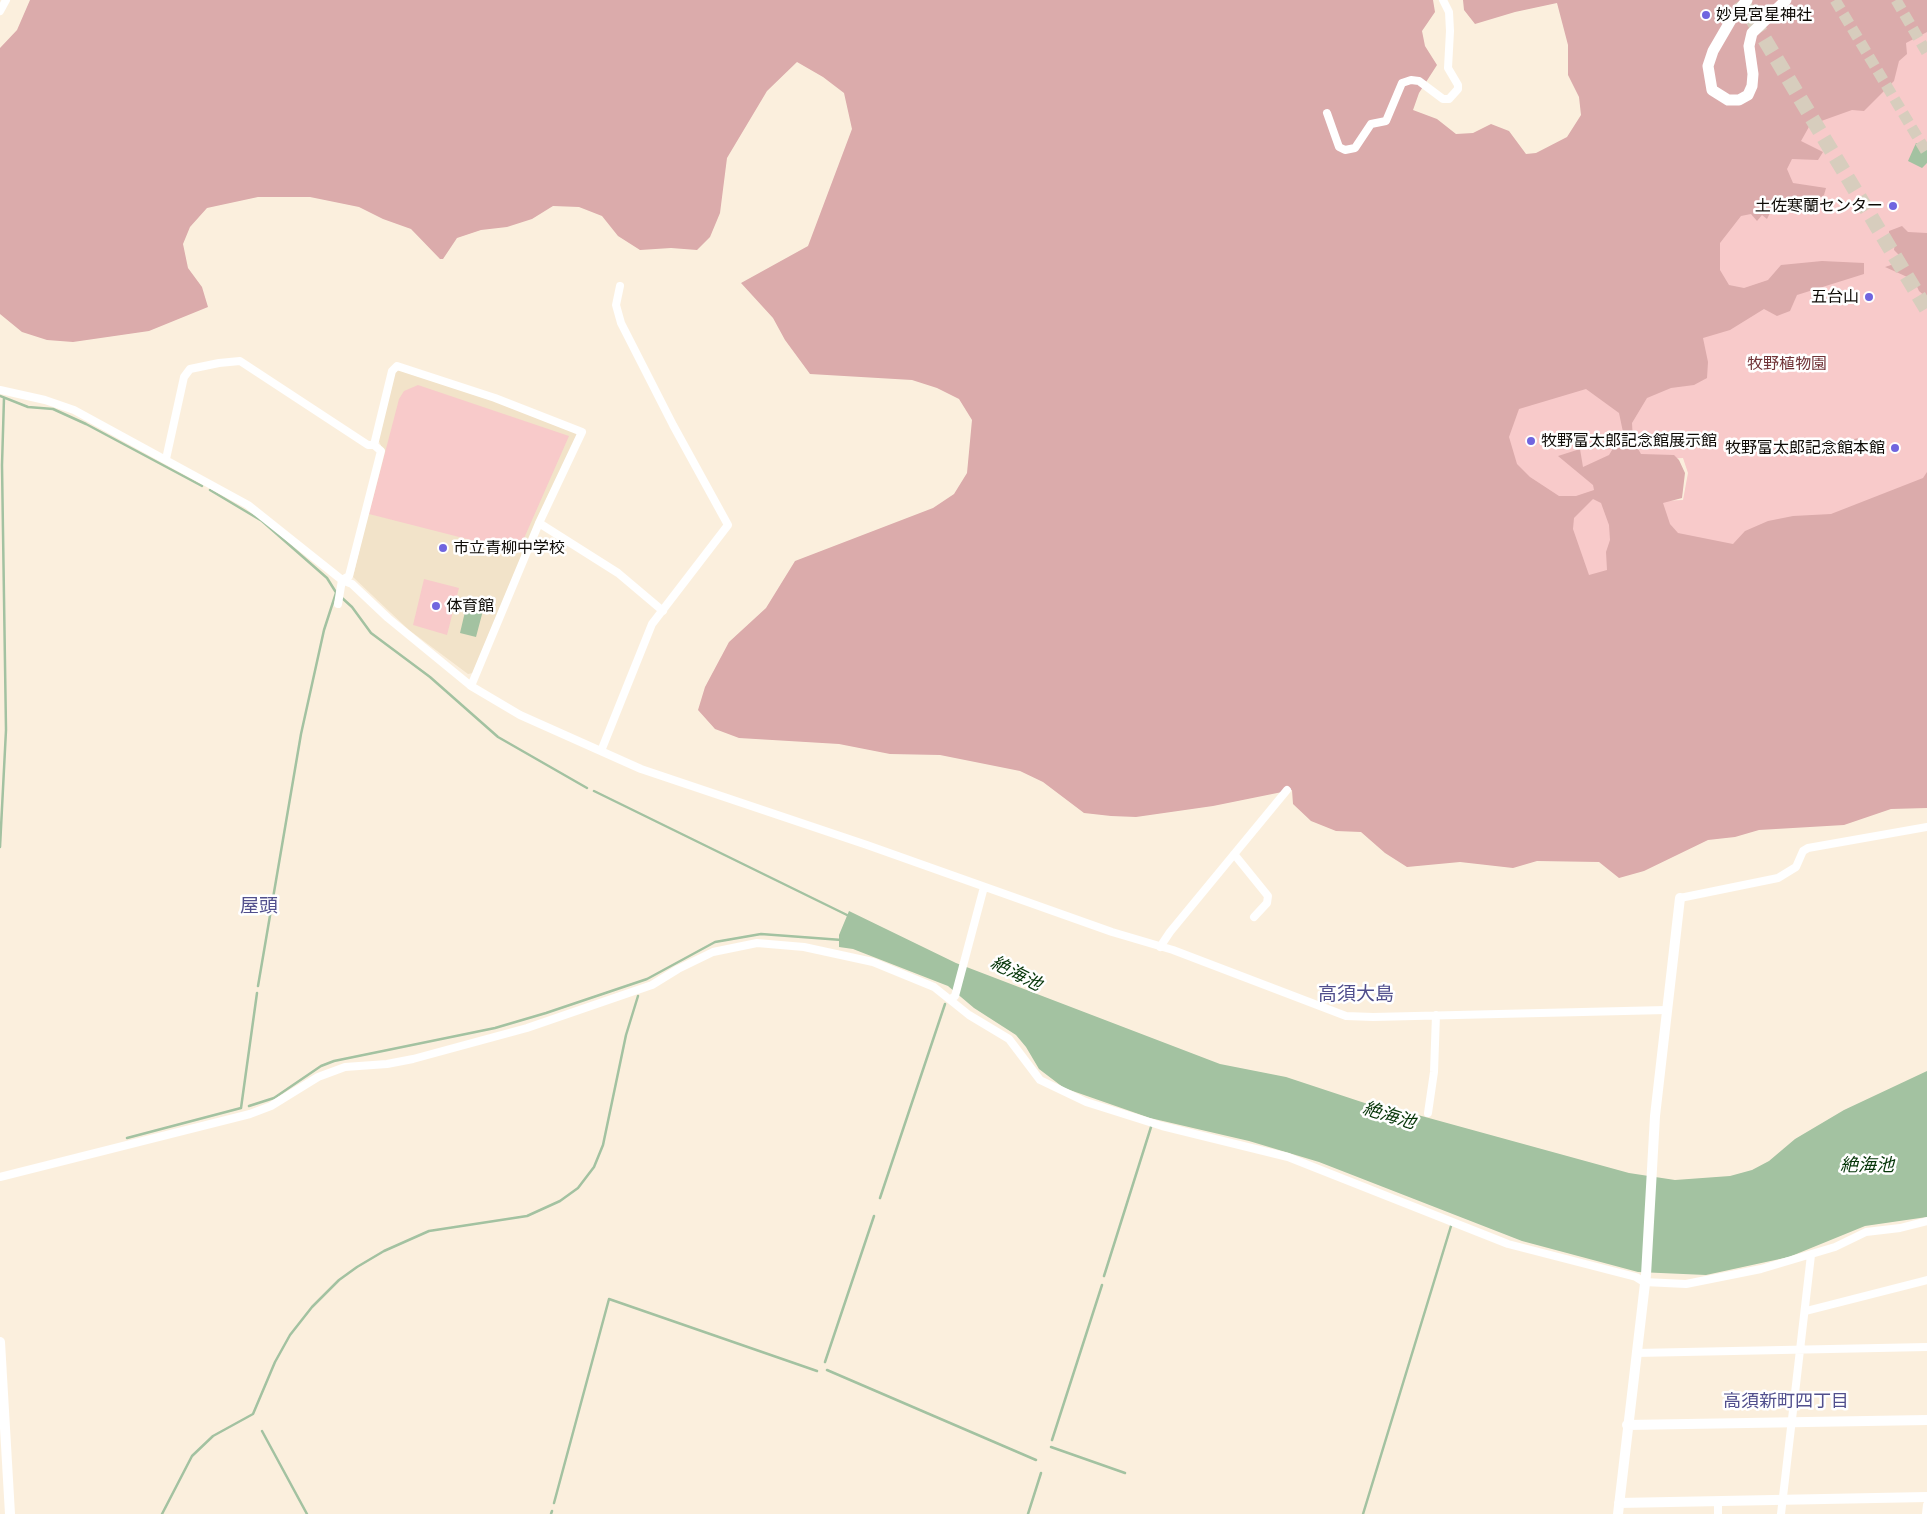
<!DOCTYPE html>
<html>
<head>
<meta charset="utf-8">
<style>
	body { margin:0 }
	canvas { display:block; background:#fbefdd }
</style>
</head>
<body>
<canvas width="1927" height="1514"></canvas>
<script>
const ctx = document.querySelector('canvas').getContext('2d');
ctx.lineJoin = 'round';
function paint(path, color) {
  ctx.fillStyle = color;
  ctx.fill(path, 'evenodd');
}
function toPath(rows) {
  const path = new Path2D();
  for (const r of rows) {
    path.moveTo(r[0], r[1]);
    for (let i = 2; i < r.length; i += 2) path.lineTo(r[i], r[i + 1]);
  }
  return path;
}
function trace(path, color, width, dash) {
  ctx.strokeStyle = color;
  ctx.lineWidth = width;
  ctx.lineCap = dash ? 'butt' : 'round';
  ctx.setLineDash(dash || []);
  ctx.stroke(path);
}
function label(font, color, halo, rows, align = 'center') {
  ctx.font = font + ' "PT Sans","Noto Sans JP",sans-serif';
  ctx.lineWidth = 5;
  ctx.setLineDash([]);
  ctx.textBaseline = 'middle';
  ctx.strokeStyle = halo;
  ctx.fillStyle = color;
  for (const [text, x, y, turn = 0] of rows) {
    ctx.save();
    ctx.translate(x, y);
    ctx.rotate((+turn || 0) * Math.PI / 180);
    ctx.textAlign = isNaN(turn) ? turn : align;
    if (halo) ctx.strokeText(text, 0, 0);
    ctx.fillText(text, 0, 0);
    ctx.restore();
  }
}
paint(toPath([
	[398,369,477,395,575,431,577,435,473,673,468,674,409,630,353,577,383,450,377,437,394,372]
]), '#f2e3c9');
paint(toPath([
	[1927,0,1927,484,1732,552,1672,533,1661,501,1683,500,1688,473,1683,458,1652,460,1616,604,1443,519,1494,428,1734,206],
	[418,385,569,436,518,552,369,514,399,399,404,391],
	[424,579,459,588,447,635,413,625]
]), '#f8caca');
paint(toPath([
	[30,0,1433,0,1435,12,1422,31,1425,46,1437,65,1419,93,1413,110,1437,119,1456,134,1473,133,1491,124,1509,131,1526,154,1536,153,1567,137,1581,115,1579,97,1568,75,1568,45,1557,3,1515,12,1475,24,1464,10,1463,0,1927,0,1927,32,1906,43,1907,54,1899,61,1894,81,1864,111,1852,110,1810,125,1801,141,1823,152,1818,160,1792,159,1787,169,1793,183,1826,188,1824,195,1810,205,1775,203,1767,219,1762,215,1757,221,1751,214,1741,216,1720,243,1720,270,1729,285,1744,288,1768,280,1781,265,1822,261,1864,263,1864,274,1797,295,1790,311,1777,316,1764,309,1730,330,1703,338,1708,362,1707,378,1694,385,1671,388,1647,398,1632,423,1633,440,1641,454,1674,455,1679,460,1685,473,1682,498,1663,503,1670,524,1678,533,1733,544,1745,531,1768,521,1793,516,1831,514,1923,478,1927,472,1927,808,1891,809,1844,825,1759,830,1735,837,1708,840,1644,871,1619,878,1599,862,1537,861,1513,868,1460,862,1407,867,1385,853,1361,832,1336,831,1311,821,1293,804,1292,790,1213,806,1136,817,1111,816,1084,813,1043,782,1020,771,940,755,890,754,839,744,739,738,715,729,698,710,705,687,729,642,766,608,795,561,933,508,954,494,967,473,972,420,959,399,937,388,912,380,810,374,785,340,773,318,741,283,808,246,852,129,844,93,823,77,797,62,767,91,727,158,720,213,710,237,697,250,671,248,640,250,618,236,602,216,579,207,553,206,532,219,507,227,481,230,457,238,443,259,440,259,411,229,383,219,359,207,310,197,258,197,207,208,190,227,183,244,188,268,202,287,208,307,149,331,73,342,47,340,22,332,0,314,0,48,17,30],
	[1586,389,1619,413,1623,432,1609,455,1583,467,1580,449,1558,456,1593,485,1594,490,1576,496,1559,496,1530,477,1517,464,1509,437,1519,409],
	[1593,499,1601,503,1609,525,1610,540,1606,552,1607,570,1589,575,1573,529,1574,518],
	[1902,226,1908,232,1927,233,1927,298,1919,291,1914,280,1885,267,1891,265,1904,266,1905,261,1894,250,1895,243,1889,235,1889,231],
	[1859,438,1869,441,1869,448,1860,452,1849,449,1847,445,1849,440]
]), '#dbabab');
paint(toPath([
	[1916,143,1927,145,1927,163,1922,168,1908,161],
	[468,599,485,603,476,637,460,633],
	[849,911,956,963,1220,1064,1286,1077,1395,1113,1407,1112,1629,1173,1675,1180,1730,1176,1752,1170,1769,1161,1795,1139,1844,1110,1927,1071,1927,1217,1865,1226,1789,1257,1706,1275,1638,1272,1522,1241,1319,1162,1249,1141,1150,1118,1064,1088,1039,1069,1026,1047,1016,1035,974,1008,948,986,853,949,839,947,839,935]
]), '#a3c2a1');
trace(toPath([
	[0,396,28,407,53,409,86,424,202,486],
	[210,490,262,521,327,578,337,594],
	[341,597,352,607,371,633,430,677,498,737,587,788],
	[594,791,847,915],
	[0,847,6,730,2,465,4,398],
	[258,986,301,734,324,630,336,593],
	[249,1106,274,1098,321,1066,334,1061,495,1028,546,1013,647,979,715,942,761,934,842,940],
	[127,1138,241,1108,257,993],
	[880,1198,945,1004],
	[1104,1276,1151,1127],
	[825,1362,874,1216],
	[827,1370,1036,1460],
	[262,1431,307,1514],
	[1052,1440,1102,1285],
	[1051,1447,1125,1473],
	[554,1503,609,1299,817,1371],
	[162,1514,192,1456,213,1436,253,1414,275,1362,290,1335,312,1307,339,1280,357,1267,384,1251,429,1231,527,1216,560,1201,578,1188,594,1167,603,1145,626,1035,638,996],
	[551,1514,552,1511],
	[1028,1514,1041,1473],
	[1363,1514,1451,1226]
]), '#a3c2a1', 2.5);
trace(toPath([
	[1835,0,1927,153],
	[1896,0,1927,53]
]), '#d7cdbd', 11, [11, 5.5]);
trace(toPath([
	[1741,0,1927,310]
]), '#d7cdbd', 15, [15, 8]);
trace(toPath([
	[0,11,6,0],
	[1327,113,1339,147,1345,150,1355,148,1371,124,1386,121,1402,83,1411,80,1419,81,1443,99,1449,99,1458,89,1458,85,1448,68,1450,31,1449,12,1443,0],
	[0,390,45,400,74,410,248,505,342,580,352,584,388,618,471,686,520,715,641,769,867,845,1112,932,1173,950,1346,1016,1373,1017,1666,1010],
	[374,445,392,371,397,366,495,398,582,432,539,523,471,686],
	[166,459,184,377,190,369,219,363,240,361,368,445,374,445,381,451,349,576,342,580,338,604],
	[539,523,618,573,663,611],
	[601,751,652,624,728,525,673,425,621,323,616,305,620,286],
	[1234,854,1268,896,1267,903,1254,917],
	[1680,898,1778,878,1796,867,1803,851,1808,848,1927,827],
	[1160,947,1170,932,1287,790],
	[951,999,955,996,984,887],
	[1428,1113,1434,1072,1436,1015],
	[0,1177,250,1114,271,1106,318,1077,345,1067,387,1064,413,1059,527,1028,652,985,678,969,713,952,757,943,804,947,873,962,934,987,969,1015,1009,1039,1040,1080,1086,1102,1162,1126,1288,1157,1508,1244,1636,1277,1644,1282,1686,1284,1761,1269,1835,1247,1866,1232,1900,1228,1927,1221],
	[1806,1311,1927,1280],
	[1636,1353,1927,1347],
	[1718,1501,1718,1514],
	[1781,1514,1811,1255],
	[1926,1514,1927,1505]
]), '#fff', 8);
trace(toPath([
	[0,1342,10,1514],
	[1627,1425,1927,1420],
	[1619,1503,1927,1497],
	[1618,1514,1646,1275,1655,1116,1680,898]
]), '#fff', 10);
trace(toPath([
	[1747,0,1731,20,1713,51,1708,66,1712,90,1728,100,1739,100,1748,95,1752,86,1753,74,1749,46,1752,33,1786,0]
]), '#fff', 11);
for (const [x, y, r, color] of [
	[1706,15,5,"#7065df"],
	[1893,206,5,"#7065df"],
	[1869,297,5,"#7065df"],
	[1531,441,5,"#7065df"],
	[1895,448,5,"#7065df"],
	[443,548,5,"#7065df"],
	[436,606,5,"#7065df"]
]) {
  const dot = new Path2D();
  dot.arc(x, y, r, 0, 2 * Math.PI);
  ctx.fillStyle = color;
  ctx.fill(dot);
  trace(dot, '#fff', 2);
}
label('16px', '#0e0b06', '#fff', [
	["妙見宮星神社",1716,15],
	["土佐寒蘭センター",1883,206,"right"],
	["五台山",1859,297,"right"],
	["牧野富太郎記念館展示館",1541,441],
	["牧野富太郎記念館本館",1885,448,"right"],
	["市立青柳中学校",453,548],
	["体育館",446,606]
], 'left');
label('16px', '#703337', '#fff', [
	["牧野植物園",1787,364]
]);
label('italic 18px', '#063609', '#fff', [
	["絶海池",1016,974,27],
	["絶海池",1389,1116,17],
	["絶海池",1867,1166]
]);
label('18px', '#514f8d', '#fff', [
	["高須新町四丁目",1786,1402]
]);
label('19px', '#514f8d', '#fff', [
	["屋頭",259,907],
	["高須大島",1356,995]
]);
</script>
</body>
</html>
